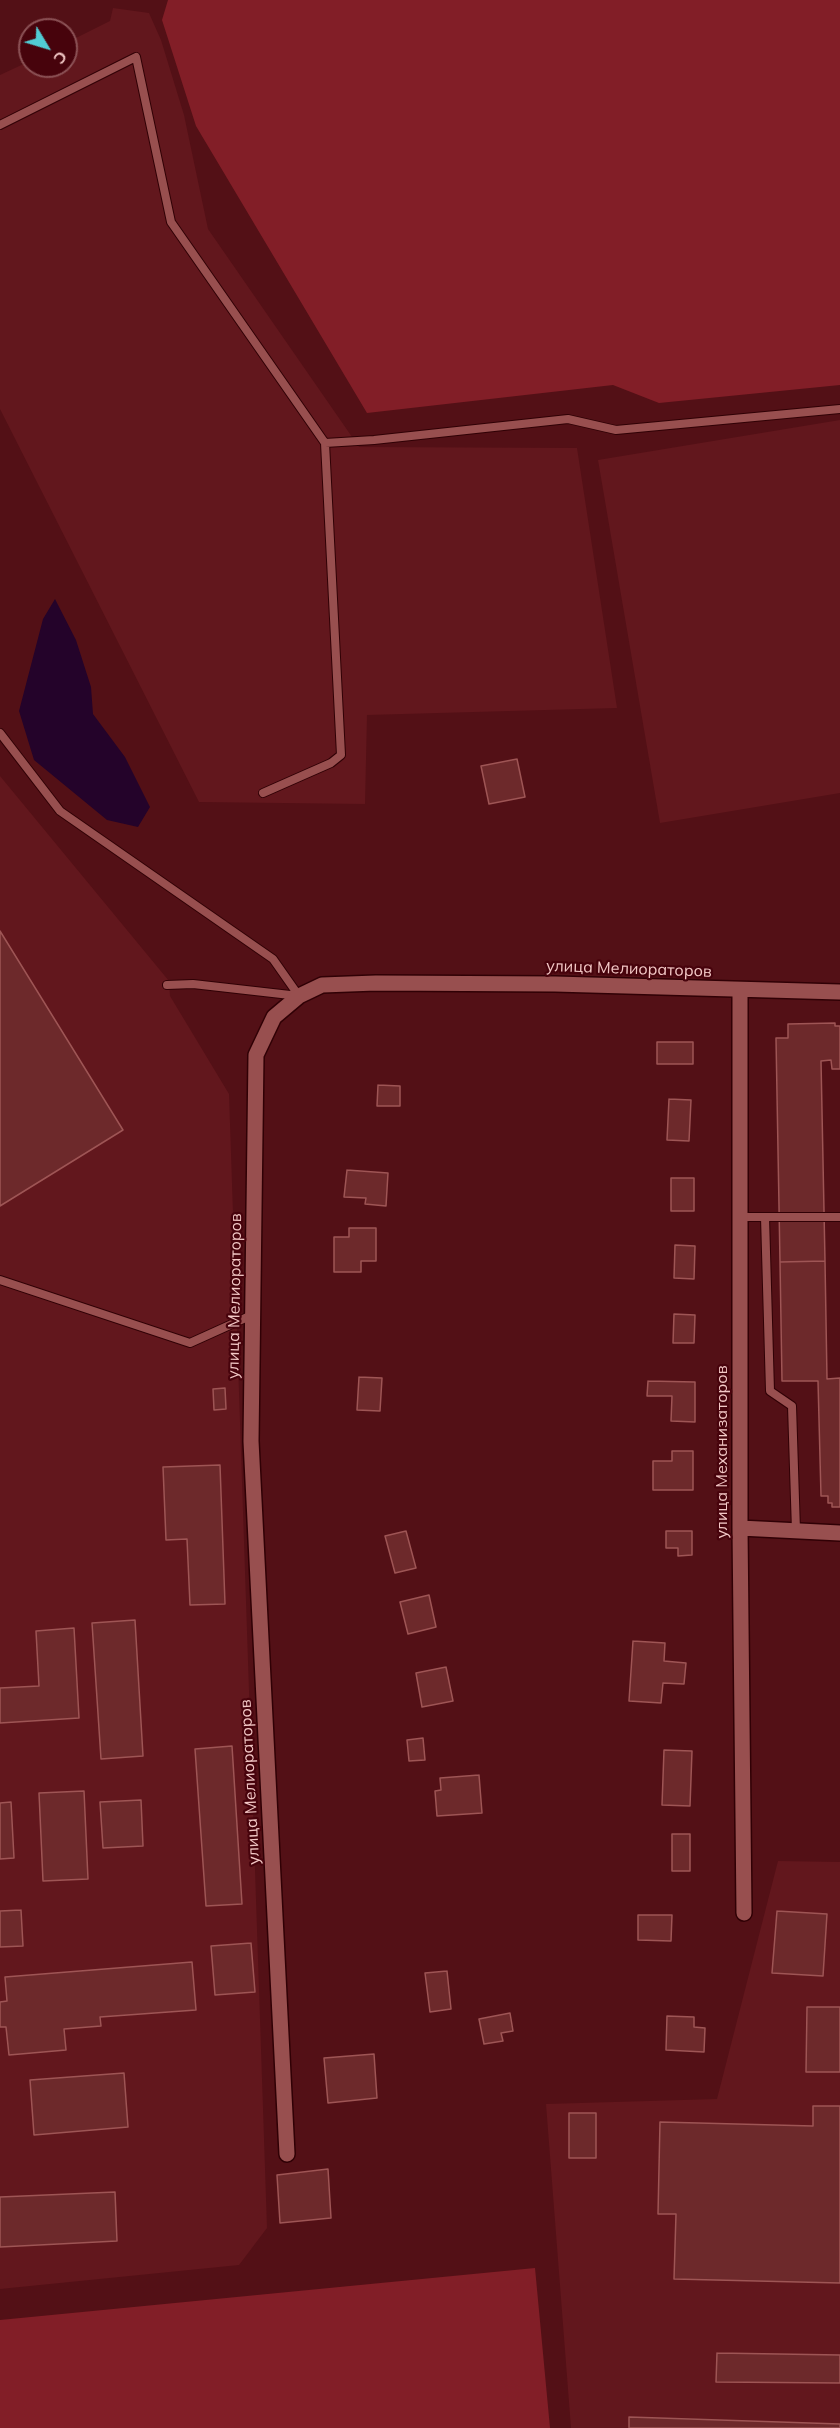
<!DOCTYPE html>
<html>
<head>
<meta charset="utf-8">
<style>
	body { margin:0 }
	#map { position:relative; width:840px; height:2428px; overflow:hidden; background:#531016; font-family:Mulish,sans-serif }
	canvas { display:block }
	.north { position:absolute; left:18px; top:18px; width:60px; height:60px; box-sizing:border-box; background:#47030c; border:2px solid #8c5256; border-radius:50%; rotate:128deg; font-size:16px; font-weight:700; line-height:24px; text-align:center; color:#f3c8c6 }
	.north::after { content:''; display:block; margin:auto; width:21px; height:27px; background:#51ccd4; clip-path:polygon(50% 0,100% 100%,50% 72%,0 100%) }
</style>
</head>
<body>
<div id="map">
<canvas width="840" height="2428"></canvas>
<div class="north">С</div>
</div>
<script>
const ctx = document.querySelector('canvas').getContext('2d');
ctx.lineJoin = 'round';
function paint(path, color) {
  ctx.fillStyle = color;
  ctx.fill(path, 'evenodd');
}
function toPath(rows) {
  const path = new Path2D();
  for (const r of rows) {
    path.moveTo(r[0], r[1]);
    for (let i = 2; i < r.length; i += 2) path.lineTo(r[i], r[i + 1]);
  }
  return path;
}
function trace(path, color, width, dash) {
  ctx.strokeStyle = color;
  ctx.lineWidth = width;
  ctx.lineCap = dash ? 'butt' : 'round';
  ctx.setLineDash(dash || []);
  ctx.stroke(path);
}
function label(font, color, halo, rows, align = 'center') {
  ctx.font = font + ' Mulish,sans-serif';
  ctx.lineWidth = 4.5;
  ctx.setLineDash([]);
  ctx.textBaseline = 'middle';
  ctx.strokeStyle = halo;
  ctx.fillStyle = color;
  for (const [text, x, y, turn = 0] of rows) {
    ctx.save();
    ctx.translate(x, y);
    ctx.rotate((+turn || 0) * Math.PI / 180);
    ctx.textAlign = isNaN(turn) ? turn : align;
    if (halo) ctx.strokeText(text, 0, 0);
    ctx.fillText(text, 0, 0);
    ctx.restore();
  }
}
paint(toPath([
	[113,8,149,13,161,40,184,115,208,229,359,447,577,448,617,708,367,715,365,804,199,802,0,409,0,75,30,61,30,66,66,66,66,43,110,21],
	[840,420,840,793,660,823,598,460],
	[0,776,169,981,170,996,229,1094,267,2228,239,2265,0,2289],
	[778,1861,840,1862,840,2428,571,2428,546,2104,717,2099]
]), '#62171d');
paint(toPath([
	[168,0,840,0,840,385,659,403,613,385,367,413,196,126,162,20],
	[535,2268,550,2428,0,2428,0,2320]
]), '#821e27');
paint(toPath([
	[55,599,76,640,91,687,93,714,125,757,150,807,138,827,107,820,34,760,19,711,43,619]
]), '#24032a');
const building = toPath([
	[517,759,525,797,489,804,481,766,517,759],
	[0,931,123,1130,0,1206,0,931],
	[835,1023,835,1026,840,1026,840,1069,832,1069,831,1060,821,1061,825,1261,780,1262,776,1038,788,1038,788,1024,835,1023],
	[657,1042,693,1042,693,1064,657,1064,657,1042],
	[378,1085,400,1086,400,1106,377,1106,378,1085],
	[669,1099,691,1100,689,1141,667,1140,669,1099],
	[347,1170,388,1173,386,1206,365,1204,366,1198,344,1197,347,1170],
	[671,1178,694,1178,694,1211,671,1211,671,1178],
	[349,1228,376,1228,376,1261,361,1261,361,1272,334,1272,334,1237,349,1237,349,1228],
	[675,1245,695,1246,694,1279,674,1278,675,1245],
	[825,1261,827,1379,840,1378,840,1507,832,1507,832,1503,828,1503,828,1496,821,1496,818,1381,782,1381,780,1262,825,1261],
	[674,1314,695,1315,694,1343,673,1343,674,1314],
	[359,1377,382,1378,380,1411,357,1410,359,1377],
	[648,1381,695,1382,695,1422,671,1421,672,1396,647,1396,648,1381],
	[225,1388,226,1409,214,1410,213,1389,225,1388],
	[672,1451,693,1451,693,1490,653,1490,653,1461,672,1461,672,1451],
	[220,1465,225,1604,190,1605,187,1539,166,1540,163,1467,220,1465],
	[406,1531,416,1568,395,1573,385,1536,406,1531],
	[666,1531,692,1531,692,1555,678,1556,678,1548,666,1548,666,1531],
	[429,1595,436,1627,408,1634,400,1602,429,1595],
	[135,1620,143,1756,101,1759,92,1623,135,1620],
	[74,1628,79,1718,0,1723,0,1688,39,1686,36,1631,74,1628],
	[633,1641,665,1643,664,1661,686,1663,684,1684,663,1683,661,1703,629,1701,633,1641],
	[446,1667,453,1701,422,1707,416,1673,446,1667],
	[423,1738,425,1760,409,1761,407,1740,423,1738],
	[232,1746,242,1904,206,1906,195,1749,232,1746],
	[664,1750,692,1751,690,1806,662,1805,664,1750],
	[479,1775,482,1813,437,1816,435,1791,441,1790,440,1778,479,1775],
	[84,1791,88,1879,43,1881,39,1793,84,1791],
	[141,1800,143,1846,103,1848,100,1802,141,1800],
	[11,1802,14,1858,0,1859,0,1803,11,1802],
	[672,1834,690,1834,690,1871,672,1871,672,1834],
	[21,1910,23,1946,0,1947,0,1911,21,1910],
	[777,1911,827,1914,823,1976,772,1973,777,1911],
	[638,1915,672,1915,671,1941,638,1940,638,1915],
	[251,1943,255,1992,215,1995,211,1946,251,1943],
	[192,1962,196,2010,100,2017,101,2026,64,2029,66,2050,9,2055,6,2027,0,2027,0,2002,7,2001,5,1977,192,1962],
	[447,1971,451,2009,430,2012,425,1973,447,1971],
	[807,2007,840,2007,840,2072,806,2072,807,2007],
	[510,2013,513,2031,501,2033,503,2041,484,2044,479,2019,510,2013],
	[667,2016,694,2017,694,2027,705,2028,704,2052,666,2050,667,2016],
	[374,2054,377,2098,328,2103,324,2058,374,2054],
	[124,2073,128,2127,34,2135,30,2080,124,2073],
	[813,2106,840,2106,840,2283,674,2279,676,2214,658,2214,660,2122,813,2126,813,2106],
	[569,2113,596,2113,596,2158,569,2158,569,2113],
	[328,2169,331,2218,280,2223,277,2175,328,2169],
	[115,2192,117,2241,0,2247,0,2197,115,2192],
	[717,2353,840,2355,840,2383,716,2382,717,2353],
	[629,2417,840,2424,840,2428,629,2428,629,2417]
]);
paint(building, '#6d292b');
trace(building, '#9e5555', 1.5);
const service = toPath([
	[0,125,136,57,171,222,325,443,374,440,568,419,616,430,840,409],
	[0,733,60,811,273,959,299,996,193,984,167,985],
	[263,793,331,763,341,755,325,443],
	[740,1217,840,1217],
	[765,1217,770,1391,792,1406,796,1531],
	[0,1280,190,1343,252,1315]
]);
const minor = toPath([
	[740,991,740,1528,744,1913],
	[740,1528,840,1533],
	[287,2154,251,1441,256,1055,274,1017,299,996,322,985,376,983,555,984,840,992]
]);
trace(service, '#300005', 10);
trace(minor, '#300005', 18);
trace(service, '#984f4f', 8);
trace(minor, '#984f4f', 15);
label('16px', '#f3c8c6', '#47030c', [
	["улица Мелиораторов",629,969,2],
	["улица Мелиораторов",235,1296,-89],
	["улица Механизаторов",722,1452,-90],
	["улица Мелиораторов",250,1782,-93]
]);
</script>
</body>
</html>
